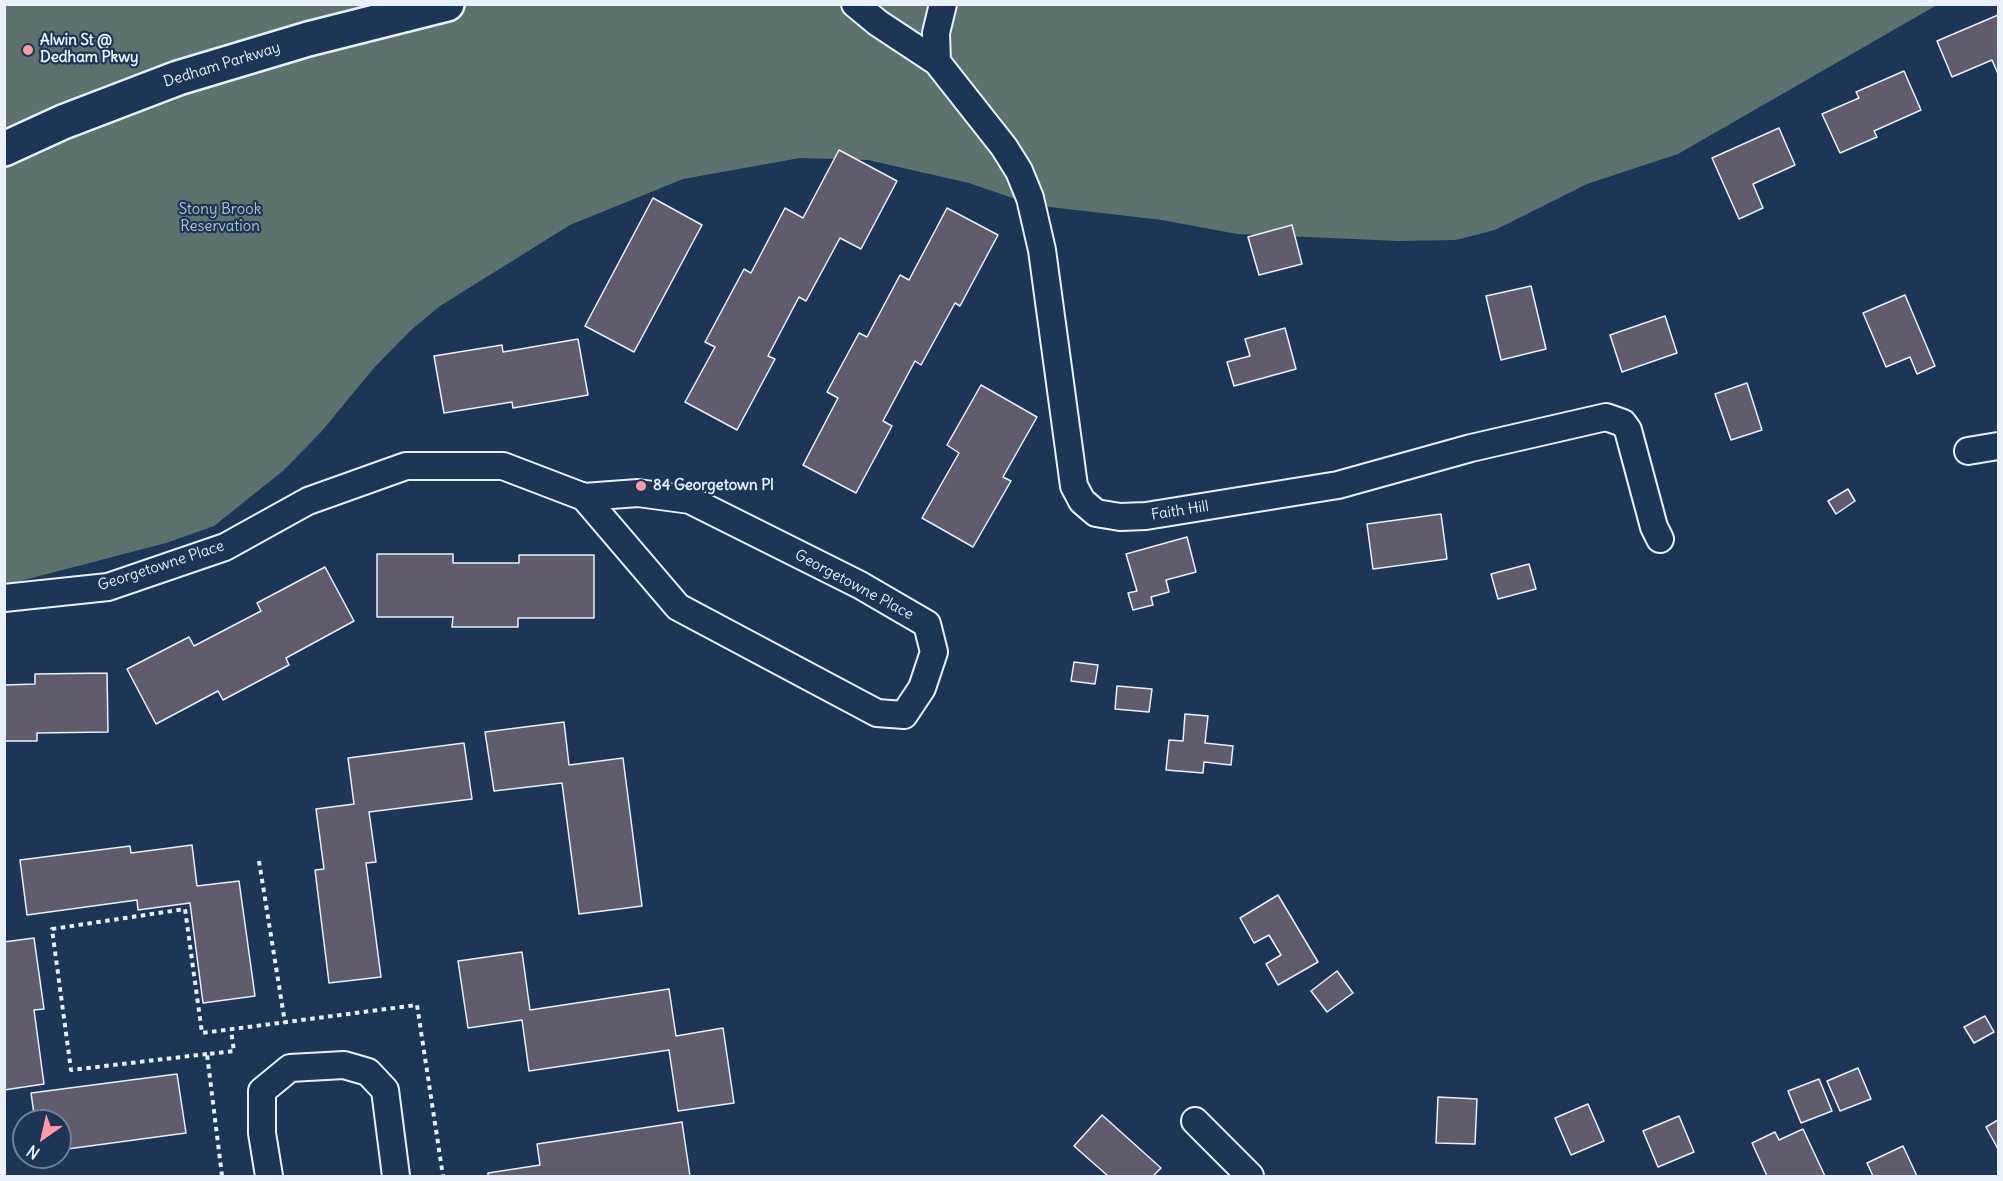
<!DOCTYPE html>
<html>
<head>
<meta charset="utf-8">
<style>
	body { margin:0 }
	#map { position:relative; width:2003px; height:1181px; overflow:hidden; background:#1d3557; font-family:Delius,sans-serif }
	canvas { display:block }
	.frame { position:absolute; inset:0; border:6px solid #e8f1f8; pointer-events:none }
	.north { position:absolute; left:12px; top:1109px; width:60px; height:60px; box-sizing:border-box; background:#1d3557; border:2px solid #6e8097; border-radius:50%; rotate:214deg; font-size:16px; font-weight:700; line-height:24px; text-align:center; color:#e8f1f8 }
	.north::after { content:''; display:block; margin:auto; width:21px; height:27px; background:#ff9aa2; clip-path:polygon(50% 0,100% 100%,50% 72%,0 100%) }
</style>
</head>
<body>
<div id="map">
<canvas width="2003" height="1181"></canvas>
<div class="frame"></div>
<div class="north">N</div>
</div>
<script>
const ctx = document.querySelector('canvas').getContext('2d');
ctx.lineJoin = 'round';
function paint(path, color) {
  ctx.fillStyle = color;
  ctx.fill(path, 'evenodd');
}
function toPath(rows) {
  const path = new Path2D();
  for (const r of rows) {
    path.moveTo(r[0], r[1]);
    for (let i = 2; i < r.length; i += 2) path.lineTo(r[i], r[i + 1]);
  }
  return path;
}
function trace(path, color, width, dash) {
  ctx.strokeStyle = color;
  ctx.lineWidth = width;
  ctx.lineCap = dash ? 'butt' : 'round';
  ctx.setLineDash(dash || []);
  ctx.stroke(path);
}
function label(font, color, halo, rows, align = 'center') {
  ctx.font = font + ' Delius,sans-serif';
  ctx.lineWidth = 4.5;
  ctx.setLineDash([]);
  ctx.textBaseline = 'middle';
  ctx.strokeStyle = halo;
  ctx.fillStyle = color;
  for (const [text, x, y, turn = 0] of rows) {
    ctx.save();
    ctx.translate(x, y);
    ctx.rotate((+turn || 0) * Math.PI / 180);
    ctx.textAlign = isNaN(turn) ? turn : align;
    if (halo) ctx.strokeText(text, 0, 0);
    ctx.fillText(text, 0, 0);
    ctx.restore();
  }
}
paint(toPath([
	[4,5,1937,5,1678,154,1587,184,1495,230,1456,240,1399,241,1237,234,1162,220,1033,205,969,183,868,160,800,158,683,179,570,225,440,306,411,330,373,369,321,432,284,470,214,526,166,543,5,585]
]), '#5e726d');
const building = toPath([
	[1998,15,1998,74,1992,60,1952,77,1937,41,1998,15],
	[1904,71,1921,110,1874,131,1877,137,1840,153,1822,114,1859,98,1856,92,1904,71],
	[1779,128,1795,165,1753,184,1763,208,1739,219,1712,158,1779,128],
	[839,150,897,181,861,249,840,238,806,301,799,297,768,356,775,359,737,430,685,402,715,347,705,342,744,269,751,273,785,208,803,218,839,150],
	[653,198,702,225,634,352,585,326,653,198],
	[947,208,998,235,960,306,955,303,921,365,915,361,883,421,892,426,856,493,803,465,838,398,827,392,859,333,867,337,900,275,909,280,947,208],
	[1292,225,1302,264,1259,275,1248,237,1292,225],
	[1531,286,1546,349,1501,360,1486,296,1531,286],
	[1905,295,1935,366,1917,374,1910,357,1886,367,1863,313,1905,295],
	[1665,316,1677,353,1622,372,1610,335,1665,316],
	[1285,328,1296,369,1234,386,1227,362,1250,356,1245,339,1285,328],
	[578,339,588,395,513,408,512,402,444,413,434,356,502,345,503,352,578,339],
	[1747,383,1762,430,1731,440,1715,394,1747,383],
	[981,385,1037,417,1003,477,1011,481,973,547,922,518,959,453,947,445,981,385],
	[1848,489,1855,501,1836,514,1828,501,1848,489],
	[1441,514,1447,559,1373,569,1367,524,1441,514],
	[1187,537,1196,572,1166,580,1169,592,1151,597,1153,605,1133,610,1128,593,1137,591,1126,554,1187,537],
	[377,554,453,554,453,563,519,563,519,555,594,555,594,618,518,618,518,627,452,627,453,617,377,617,377,554],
	[1529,564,1536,589,1498,599,1491,574,1529,564],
	[325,567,354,621,286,658,289,665,223,700,218,691,156,724,127,669,189,637,194,646,261,611,257,603,325,567],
	[1074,662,1098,665,1095,684,1071,681,1074,662],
	[107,673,108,732,37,733,37,741,4,741,4,685,35,684,35,674,107,673],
	[1117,686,1152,689,1149,712,1115,709,1117,686],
	[1185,714,1208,716,1205,743,1233,746,1231,765,1204,762,1203,773,1166,770,1169,740,1183,741,1185,714],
	[564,722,569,765,623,758,642,906,579,914,562,783,494,791,485,732,564,722],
	[464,743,472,799,369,812,376,862,366,863,381,977,329,983,315,870,324,869,316,809,354,804,348,758,464,743],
	[192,845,197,886,239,881,255,996,203,1003,190,903,138,910,137,900,27,915,20,860,130,846,131,853,192,845],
	[1278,895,1318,962,1278,985,1266,964,1281,955,1269,935,1254,943,1240,918,1278,895],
	[34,938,44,1009,34,1010,44,1084,4,1090,4,942,34,938],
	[522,952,530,1010,669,989,676,1036,723,1028,734,1103,678,1111,669,1050,529,1071,522,1020,468,1028,458,961,522,952],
	[1337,971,1353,993,1327,1012,1311,991,1337,971],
	[1985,1016,1994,1032,1974,1043,1964,1027,1985,1016],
	[1858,1068,1871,1099,1840,1111,1827,1081,1858,1068],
	[177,1074,186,1133,60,1150,60,1121,35,1121,31,1093,177,1074],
	[1819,1079,1832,1111,1801,1123,1788,1091,1819,1079],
	[1438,1097,1477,1099,1475,1144,1436,1143,1438,1097],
	[1588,1104,1604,1141,1571,1155,1555,1118,1588,1104],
	[1102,1115,1161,1168,1153,1176,1108,1176,1074,1146,1102,1115],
	[1679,1116,1694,1152,1658,1167,1643,1131,1679,1116],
	[1998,1120,1998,1149,1986,1127,1998,1120],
	[682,1122,690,1176,488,1176,488,1173,540,1165,537,1144,682,1122],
	[1803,1129,1825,1176,1767,1176,1752,1143,1775,1132,1779,1140,1803,1129],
	[1903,1146,1917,1176,1873,1176,1867,1163,1903,1146]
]);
paint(building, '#605c6c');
trace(building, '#e8f1f8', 1.5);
const street = toPath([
	[855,4,878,23,937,62,936,33,943,4],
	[937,62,1004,147,1019,171,1030,198,1042,250,1074,486,1082,501,1096,513,1120,517,1146,516,1338,485,1471,448,1606,417,1623,423,1628,430,1654,527,1660,539],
	[1968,451,1998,446],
	[4,598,108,587,225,547,308,501,406,466,503,466,584,497,638,493,690,500,860,585,927,624,934,652,922,688,904,715,877,713,678,607,584,497],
	[1195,1121,1250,1176],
	[269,1176,262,1133,262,1091,290,1068,344,1065,368,1072,385,1090,396,1176]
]);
const secondary = toPath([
	[4,149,63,122,178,78,308,39,447,4]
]);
trace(street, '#e8f1f8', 30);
trace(secondary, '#e8f1f8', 38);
trace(toPath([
	[259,861,285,1023],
	[207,1054,71,1070,52,929,185,909,202,1033,417,1005,443,1176],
	[222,1176,207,1054,234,1051,231,1030]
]), '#e8f1f8', 4, [4.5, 4.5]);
trace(street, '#1d3557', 26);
trace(secondary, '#1d3557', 33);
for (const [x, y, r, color] of [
	[28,50,6,"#ff9aa2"],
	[641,486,6,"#ff9aa2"]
]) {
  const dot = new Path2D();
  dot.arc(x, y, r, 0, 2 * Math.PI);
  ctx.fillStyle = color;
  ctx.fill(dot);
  trace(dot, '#1d3557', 2);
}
label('bold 15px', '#e8f1f8', '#1d3557', [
	["Alwin St @",40,41],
	["Dedham Pkwy",40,58],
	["84 Georgetown Pl",653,486]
], 'left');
label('15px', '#e8f1f8', '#1d3557', [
	["Dedham Parkway",222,65,-17],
	["Faith Hill",1180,511,-9],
	["Georgetowne Place",161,566,-18],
	["Georgetowne Place",854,585,28]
]);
label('15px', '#b8c5c7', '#1d3557', [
	["Stony Brook",220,210],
	["Reservation",220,227]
]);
</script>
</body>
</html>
